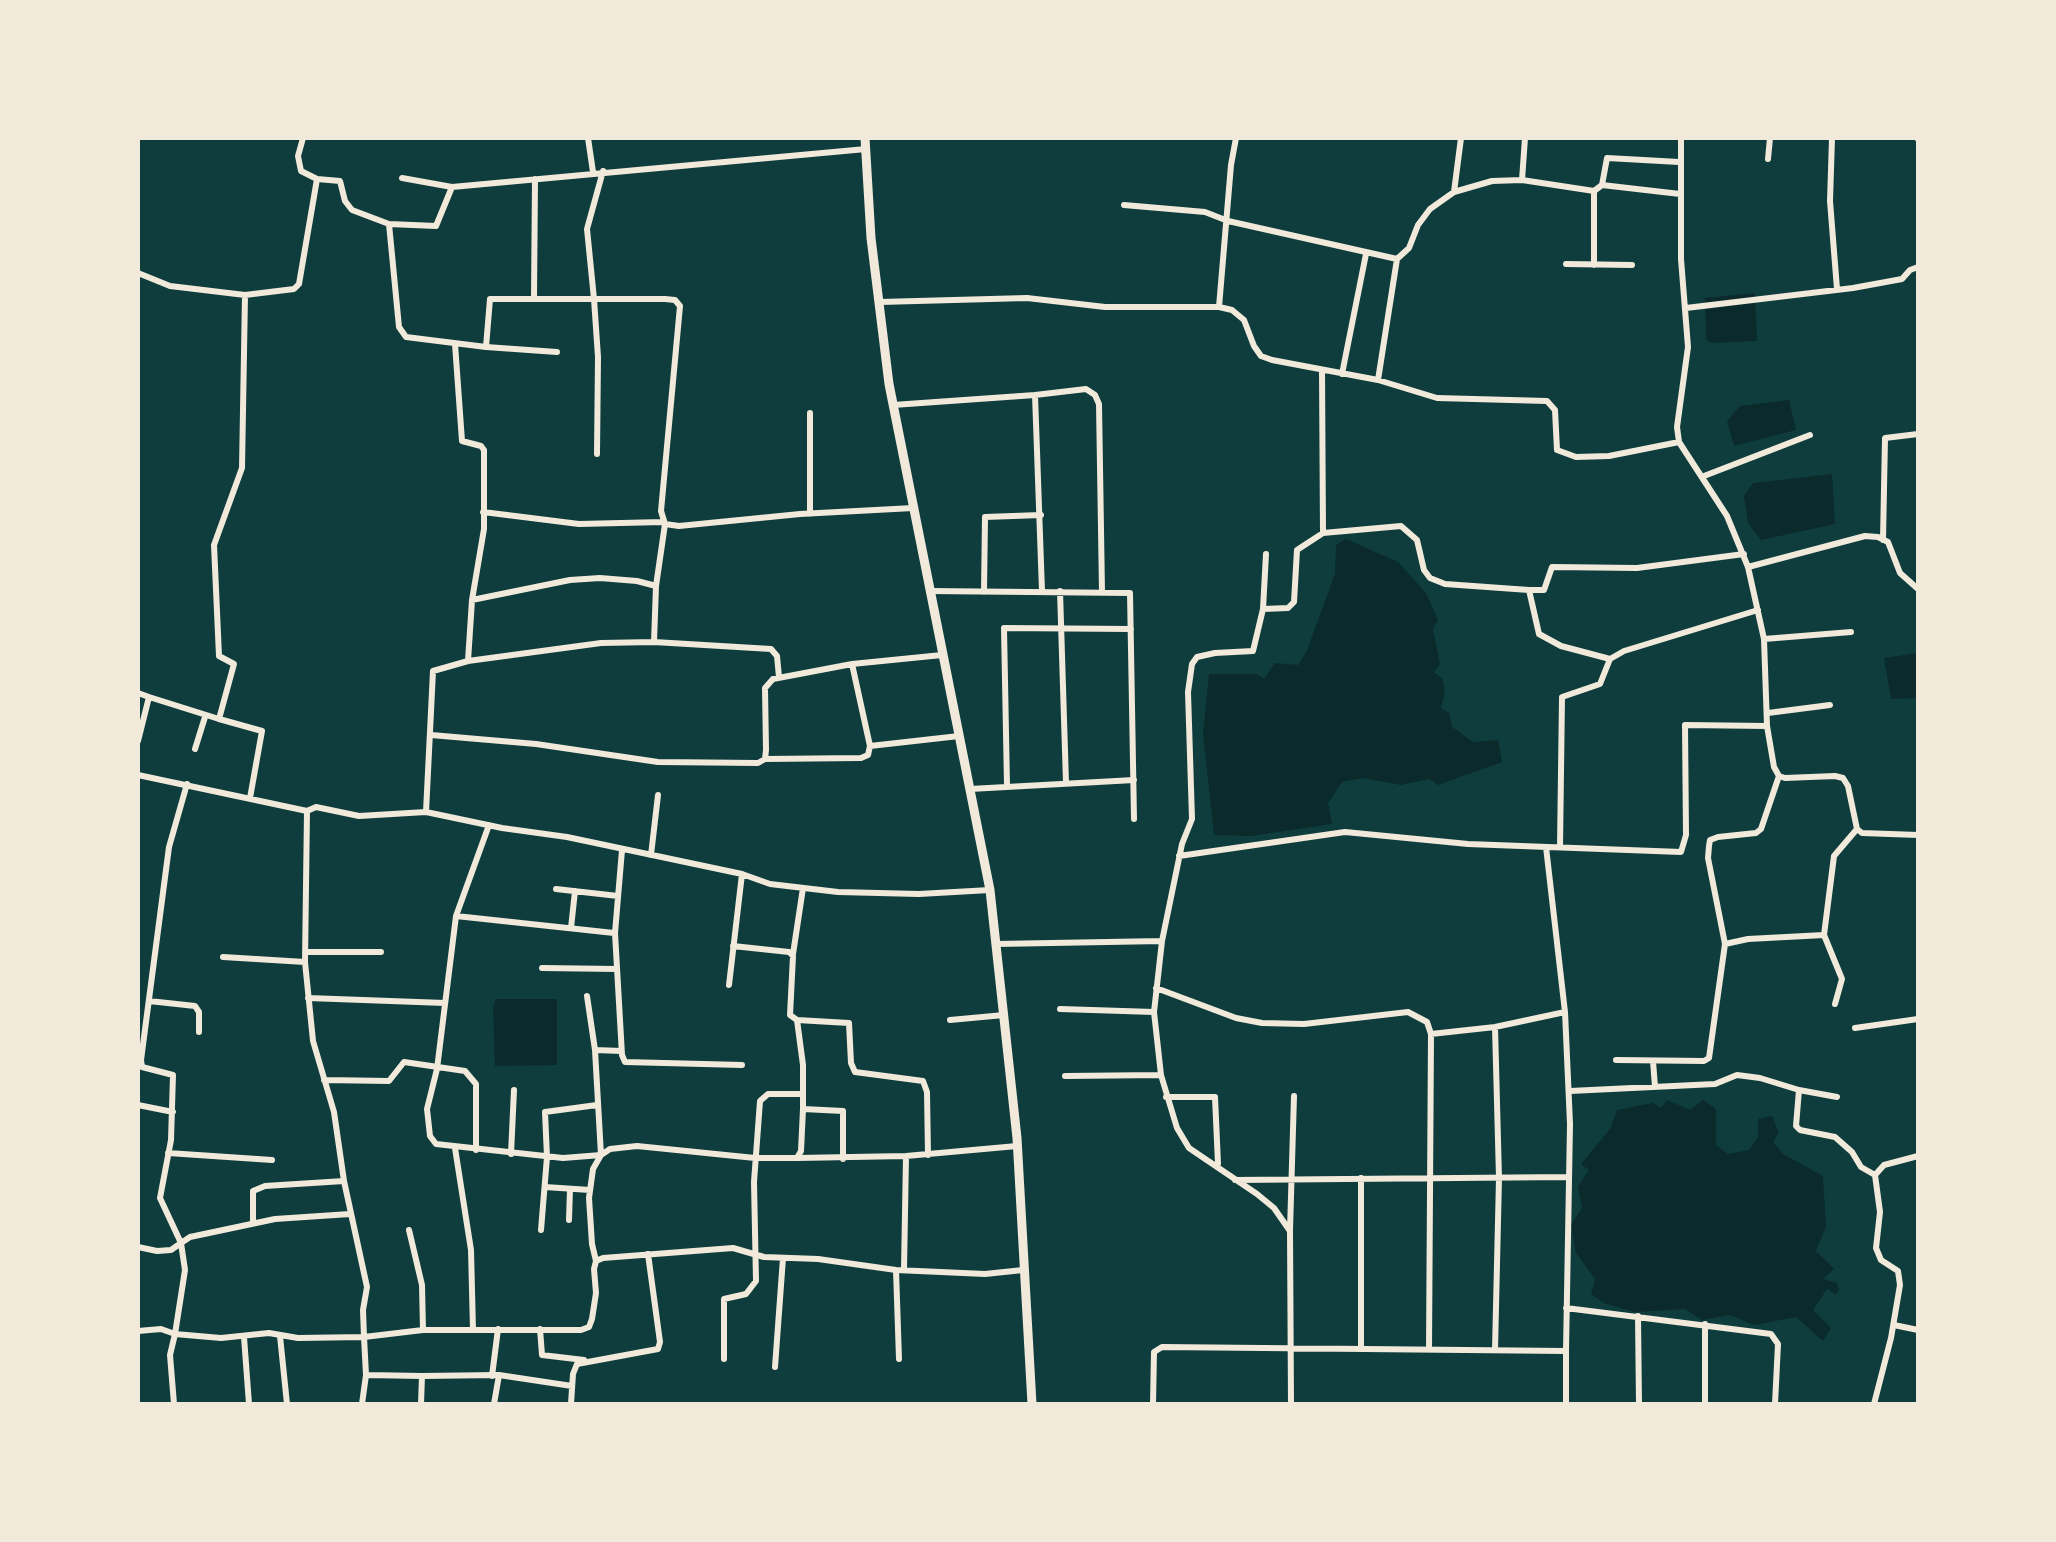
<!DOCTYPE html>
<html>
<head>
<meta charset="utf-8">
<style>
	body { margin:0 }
	#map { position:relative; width:2056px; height:1542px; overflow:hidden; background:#0f3d3e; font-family:Mulish,sans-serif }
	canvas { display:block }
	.frame { position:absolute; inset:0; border:140px solid #f1e9da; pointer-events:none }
</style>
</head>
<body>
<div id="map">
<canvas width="2056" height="1542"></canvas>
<div class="frame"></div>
</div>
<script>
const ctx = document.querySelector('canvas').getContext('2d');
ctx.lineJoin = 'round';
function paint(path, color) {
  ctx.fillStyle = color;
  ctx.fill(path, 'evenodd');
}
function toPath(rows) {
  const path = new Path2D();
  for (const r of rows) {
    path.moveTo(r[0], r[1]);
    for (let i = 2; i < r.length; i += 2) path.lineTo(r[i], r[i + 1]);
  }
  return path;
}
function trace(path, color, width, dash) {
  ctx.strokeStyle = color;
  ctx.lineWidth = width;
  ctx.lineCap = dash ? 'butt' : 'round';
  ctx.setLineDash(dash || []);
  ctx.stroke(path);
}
paint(toPath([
	[1755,293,1757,341,1711,343,1706,339,1705,298],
	[1789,400,1796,430,1734,446,1727,421,1740,406],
	[1832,474,1835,524,1761,540,1748,523,1744,496,1753,483],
	[1346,539,1398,562,1426,593,1438,620,1433,629,1440,664,1434,672,1442,678,1445,692,1441,708,1449,713,1452,727,1473,742,1498,740,1502,762,1438,785,1429,779,1401,785,1363,778,1342,782,1328,803,1332,824,1251,836,1214,835,1203,733,1209,674,1256,674,1264,679,1275,663,1298,665,1306,653,1335,574,1336,545],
	[1918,653,1918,698,1891,699,1884,658],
	[496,999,557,999,557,1065,495,1066,493,1007],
	[1667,1100,1690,1110,1703,1100,1716,1109,1716,1145,1728,1154,1749,1150,1758,1137,1758,1119,1772,1116,1779,1133,1773,1142,1783,1154,1823,1176,1826,1227,1816,1251,1834,1269,1823,1279,1837,1283,1839,1290,1836,1294,1827,1289,1813,1310,1831,1328,1823,1341,1796,1317,1754,1325,1730,1315,1702,1320,1685,1309,1635,1312,1604,1303,1591,1294,1595,1279,1576,1253,1571,1225,1582,1208,1578,1187,1589,1170,1581,1164,1610,1129,1617,1110,1653,1103,1661,1108]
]), '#0a2a2b');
trace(toPath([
	[303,138,298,156,301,171,317,179],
	[588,138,593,172],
	[1681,138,1681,259,1688,347,1677,427,1679,442,1727,516,1748,567,1764,639,1767,726,1774,767,1779,776,1785,778,1835,776,1843,778,1848,786,1857,829,1862,833,1918,835],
	[1832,138,1830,201,1837,289],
	[1917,138,1918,138],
	[1768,159,1770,138],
	[603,171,587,229,594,299,665,299,675,300,680,306,661,511,665,524,679,526,800,514,913,508],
	[402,178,452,187],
	[1522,180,1525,138],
	[1602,185,1680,194],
	[1594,191,1594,265],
	[1454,192,1461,138],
	[1124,205,1205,212,1228,221,1397,259,1409,248,1418,225,1430,209,1454,192,1492,181,1522,180,1594,191,1602,185,1607,158,1679,162],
	[389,224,399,327,406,337,486,347,490,299,594,299,598,357,597,454],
	[1566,264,1632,265],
	[138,273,170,286,245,295],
	[534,298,535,179],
	[880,302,1027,298,1105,307,1219,307,1232,310,1244,320,1254,346,1261,356,1272,360,1378,380,1437,398,1547,401,1555,410,1557,450,1576,457,1609,456,1679,442],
	[1219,307,1231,165,1236,138],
	[1686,308,1853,288,1902,279,1910,270,1918,267],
	[486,347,557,352],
	[1322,371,1323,533],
	[1342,374,1366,254],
	[1378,380,1397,259],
	[1035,395,1086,389,1095,395,1099,404,1102,592],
	[893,405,1035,395,1042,591],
	[1704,476,1810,435],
	[483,512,579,524,663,522],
	[810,514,810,413],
	[1883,540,1885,438,1918,434],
	[1748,567,1865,536,1878,537,1888,542,1900,573,1918,589],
	[656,586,665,524],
	[1529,590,1539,634,1561,646,1610,659],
	[929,591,1130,593,1134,819],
	[1060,591,1066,783],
	[984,592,985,517,1041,515],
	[1263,609,1266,554],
	[1764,639,1851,632],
	[654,642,771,649,777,656,779,677],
	[468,661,472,600],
	[138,693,149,697,138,741],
	[149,697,219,719,234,664,219,656,214,545,242,468,245,295,294,289,299,284,317,179,340,181,345,201,352,210,389,224,436,226,452,187,866,149],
	[1768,713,1830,705],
	[219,719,262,731,250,798],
	[431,735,536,744,658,762,758,763,765,759,766,750,765,688,773,679,852,664,942,655],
	[870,746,959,736],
	[195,749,205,717],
	[765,759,861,758,868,755,870,746,852,664],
	[138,775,307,811],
	[1007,786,1004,628,1131,629],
	[970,789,1134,780],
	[426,812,433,671,468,661,601,643,654,642,656,586,637,581,600,578,570,580,472,600,484,529,484,450,481,446,462,441,455,344],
	[489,825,456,916,437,1069,427,1109,430,1136,436,1144,563,1158,601,1155,610,1149,637,1146,755,1158,797,1158,801,1151,803,1109,803,1065,797,1020],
	[1560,847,1562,697,1600,684,1610,659,1624,651,1758,610],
	[622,850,615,933,622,1055,625,1062,742,1065],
	[651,855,658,795],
	[1179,856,1345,832,1468,844,1681,852,1686,835,1685,725,1767,726],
	[556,889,618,896],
	[456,916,614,933],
	[571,928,575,891],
	[1824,935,1834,856,1857,829],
	[996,944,1162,941],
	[1725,944,1748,939,1824,935,1842,979,1835,1004],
	[733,946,789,952,793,956,790,1015,797,1020,849,1023,851,1063,855,1072,923,1081,927,1092,928,1155],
	[305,952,381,952],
	[793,954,803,888],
	[223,957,305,962],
	[542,968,617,969],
	[729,985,742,874],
	[1156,988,1236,1018,1262,1023,1304,1024,1408,1012,1427,1022,1431,1034,1495,1027,1565,1012,1546,847],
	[587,996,595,1050,601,1155,593,1169,589,1198,592,1244,596,1261],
	[308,998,445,1003],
	[149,1001,195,1006,199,1012,199,1032],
	[1060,1009,1154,1012],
	[1565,1012,1570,1124,1566,1351],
	[950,1020,1004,1015],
	[1855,1028,1918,1019],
	[595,1050,621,1051],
	[1616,1060,1704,1061,1709,1058,1725,944,1708,858,1709,846,1710,840,1718,837,1756,833,1761,829,1779,776],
	[1653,1061,1655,1087],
	[1065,1076,1161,1075],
	[324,1080,389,1081,404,1062,465,1071,476,1084,476,1150],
	[1799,1090,1837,1097],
	[1570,1091,1715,1084,1737,1075,1760,1078,1799,1090,1796,1126,1800,1130,1835,1137,1852,1152,1861,1167,1875,1175],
	[1166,1097,1215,1097,1218,1164],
	[138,1105,173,1112],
	[803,1109,843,1111,843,1159],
	[455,1148,471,1250,473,1330],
	[168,1153,272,1160],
	[511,1154,514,1090],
	[797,1158,906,1156,1017,1146],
	[1361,1178,1361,1348],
	[1235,1180,1568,1177],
	[545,1187,590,1190],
	[569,1220,570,1189],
	[253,1222,253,1191,265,1186,344,1181],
	[409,1230,422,1285,423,1330],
	[541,1230,547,1157,545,1112,597,1105],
	[1290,1230,1294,1096],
	[138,1247,157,1251,171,1250,181,1243,160,1198,171,1140,173,1075,142,1067,141,1060,169,847,187,784],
	[896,1270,899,1359],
	[904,1270,906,1156],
	[1566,1308,1771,1334,1778,1344,1775,1404],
	[1638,1316,1639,1404],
	[1705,1324,1705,1404],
	[1894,1325,1918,1330],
	[540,1329,542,1355,584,1360],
	[138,1331,161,1329,175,1334,185,1270,181,1243,190,1237,275,1219,350,1214],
	[280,1336,287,1404],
	[244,1337,249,1404],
	[1429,1349,1431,1034],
	[1495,1350,1499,1178,1495,1027],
	[724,1359,724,1299,746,1294,756,1281,754,1182,760,1101,768,1094,803,1094],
	[775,1367,783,1258],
	[367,1375,422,1376,421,1404],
	[422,1376,498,1375],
	[492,1376,498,1329],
	[174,1404,170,1355,175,1334,221,1338,269,1333,298,1338,364,1337,363,1310,367,1287,344,1181,334,1112,313,1041,305,962,307,811,316,807,359,816,426,812,502,828,567,837,742,874,770,884,838,892,919,894,990,890],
	[362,1404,366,1375,364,1337,423,1330,581,1330,589,1327,592,1319,596,1293,594,1269,596,1261,603,1258,733,1248,764,1257,818,1259,896,1270,985,1274,1023,1270],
	[494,1404,499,1375,572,1386],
	[571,1404,573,1374,577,1364,658,1349,660,1342,648,1254],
	[1153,1404,1154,1352,1162,1347,1566,1351,1566,1404],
	[1291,1404,1290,1231,1274,1208,1257,1194,1189,1148,1177,1128,1161,1075,1154,1012,1162,941,1182,844,1192,819,1188,692,1192,664,1197,657,1215,653,1253,651,1263,609,1288,608,1294,602,1297,550,1323,533,1401,526,1417,540,1424,570,1430,578,1445,584,1529,590,1544,590,1552,567,1637,568,1744,554],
	[1874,1404,1891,1338,1900,1285,1898,1271,1881,1260,1876,1248,1880,1212,1875,1175,1884,1165,1918,1156]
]), '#f1e9da', 6);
trace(toPath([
	[865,138,871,238,889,384,990,890,1017,1138,1032,1404]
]), '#f1e9da', 9);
</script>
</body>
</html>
